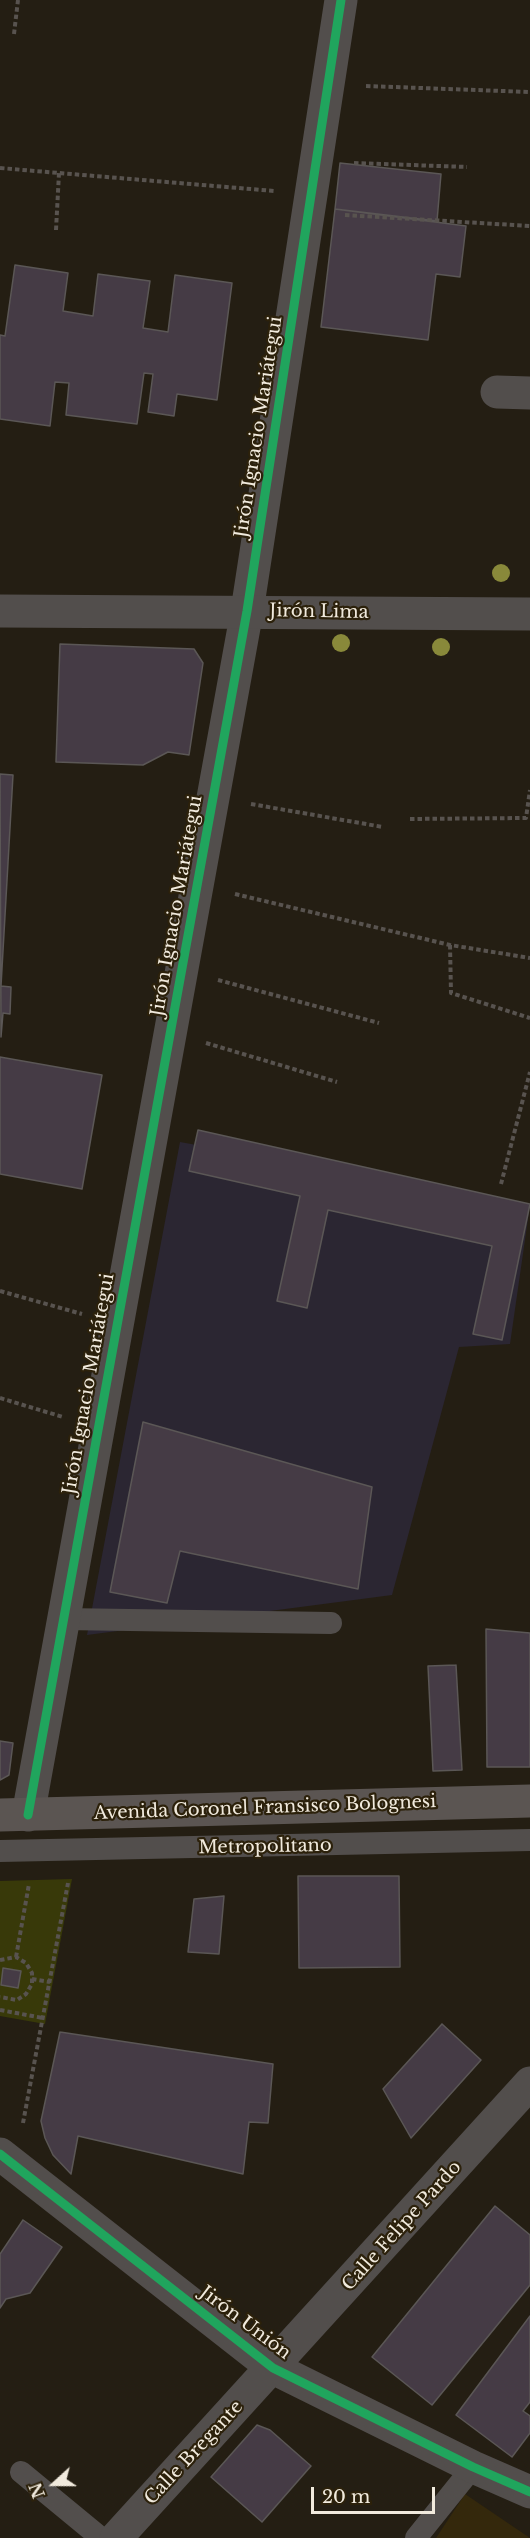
<!DOCTYPE html>
<html>
<head>
<meta charset="utf-8">
<style>
	body { margin:0 }
	#map { position:relative; width:530px; height:2538px; overflow:hidden; background:#241e13; font-family:"Libre Baskerville",serif }
	canvas { display:block }
	.north { position:absolute; left:24px; top:2454px; width:60px; height:60px; -webkit-text-stroke:4px #2c210b; paint-order:stroke; rotate:249deg; font-size:16px; font-weight:700; line-height:24px; text-align:center; color:#f1eadd }
	.north::after { content:''; display:block; margin:auto; width:21px; height:27px; background:#f1eadd; clip-path:polygon(50% 0,100% 100%,50% 72%,0 100%) }
	.scale { position:absolute; left:311px; top:2487px; width:124px; height:27px; box-sizing:border-box; border:3px solid #f1eadd; border-top:0; padding-left:8px; font-size:18px; line-height:21px; white-space:nowrap; color:#f1eadd; -webkit-text-stroke:4px #2c210b; paint-order:stroke }
</style>
</head>
<body>
<div id="map">
<canvas width="530" height="2538"></canvas>
<div class="north">N</div>
<div class="scale">20 m</div>
</div>
<script>
const ctx = document.querySelector('canvas').getContext('2d');
ctx.lineJoin = 'round';
function paint(path, color) {
  ctx.fillStyle = color;
  ctx.fill(path, 'evenodd');
}
function toPath(rows) {
  const path = new Path2D();
  for (const r of rows) {
    path.moveTo(r[0], r[1]);
    for (let i = 2; i < r.length; i += 2) path.lineTo(r[i], r[i + 1]);
  }
  return path;
}
function trace(path, color, width, dash) {
  ctx.strokeStyle = color;
  ctx.lineWidth = width;
  ctx.lineCap = dash ? 'butt' : 'round';
  ctx.setLineDash(dash || []);
  ctx.stroke(path);
}
function label(font, color, halo, rows, align = 'center') {
  ctx.font = font + ' "Libre Baskerville",serif';
  ctx.lineWidth = 4.5;
  ctx.setLineDash([]);
  ctx.textBaseline = 'middle';
  ctx.strokeStyle = halo;
  ctx.fillStyle = color;
  for (const [text, x, y, turn = 0] of rows) {
    ctx.save();
    ctx.translate(x, y);
    ctx.rotate((+turn || 0) * Math.PI / 180);
    ctx.textAlign = isNaN(turn) ? turn : align;
    if (halo) ctx.strokeText(text, 0, 0);
    ctx.fillText(text, 0, 0);
    ctx.restore();
  }
}
paint(toPath([
	[465,2494,530,2538,436,2538]
]), '#34280c');
paint(toPath([
	[180,1142,530,1205,510,1344,459,1347,392,1595,87,1635]
]), '#2b2632');
paint(toPath([
	[72,1879,45,2024,0,2016,0,1881]
]), '#383909');
const building = toPath([
	[340,163,441,174,437,221,335,209,340,163],
	[335,209,466,226,460,277,436,274,428,340,321,327,335,209],
	[15,265,68,273,63,311,93,316,98,274,150,281,143,328,168,332,175,275,232,283,217,400,177,394,174,416,148,412,153,374,144,373,137,424,66,415,69,383,55,382,50,426,0,419,0,335,5,336,15,265],
	[60,644,194,649,203,663,189,755,168,752,143,765,56,762,60,644],
	[0,774,13,775,1,986,11,987,10,1014,3,1013,1,1037,0,774],
	[0,1057,102,1075,82,1189,0,1174,0,1057],
	[198,1130,530,1204,502,1340,473,1334,492,1246,328,1210,307,1308,277,1301,300,1196,189,1171,198,1130],
	[143,1422,372,1487,358,1589,180,1551,167,1603,110,1592,143,1422],
	[486,1629,530,1633,530,1767,487,1767,486,1629],
	[456,1665,462,1770,433,1771,428,1666,456,1665],
	[0,1741,13,1743,9,1775,0,1780,0,1741],
	[298,1876,399,1876,400,1967,299,1968,298,1876],
	[224,1896,219,1954,188,1952,194,1899,224,1896],
	[3,1968,21,1971,18,1988,1,1985,3,1968],
	[442,2024,481,2060,411,2138,383,2089,442,2024],
	[60,2032,273,2064,268,2123,249,2122,243,2174,78,2136,71,2174,53,2155,45,2138,41,2121,60,2032],
	[495,2206,530,2235,530,2285,432,2405,372,2357,495,2206],
	[23,2220,62,2247,30,2293,6,2299,0,2308,0,2254,23,2220],
	[530,2316,530,2402,523,2411,530,2416,530,2433,512,2457,456,2415,530,2316],
	[257,2425,270,2430,311,2466,262,2522,211,2477,257,2425]
]);
paint(building, '#453b45');
trace(building, '#5b5756', 1.5);
trace(toPath([
	[14,34,18,0],
	[366,86,530,92],
	[354,163,467,167],
	[0,168,274,191],
	[345,215,530,226],
	[56,230,59,173],
	[251,804,383,827],
	[410,819,526,818,530,790],
	[235,894,450,945,530,958],
	[450,945,451,993,530,1018],
	[218,980,379,1023],
	[206,1043,337,1082],
	[501,1184,530,1072],
	[0,1291,82,1314],
	[0,1398,63,1417],
	[16,1957,29,1884],
	[0,1960,16,1957,26,1963,32,1973,32,1984,26,1994,17,2000,0,1997],
	[32,1979,50,1982],
	[0,2010,43,2018],
	[23,2123,68,1883]
]), '#58534f', 4, [4.5, 3]);
trace(toPath([
	[63,1619,331,1623],
	[0,1851,530,1840],
	[21,2472,101,2538],
	[416,2538,473,2467]
]), '#524e4c', 22);
trace(toPath([
	[497,392,530,393],
	[28,1815,247,611,341,0],
	[0,2154,273,2368,473,2467,530,2492],
	[116,2538,530,2083]
]), '#524e4c', 33);
trace(toPath([
	[0,611,530,614]
]), '#524e4c', 33);
trace(toPath([
	[0,1815,530,1801]
]), '#5b5552', 33);
trace(toPath([
	[28,1815,247,611,341,0],
	[0,2154,273,2368,473,2467,530,2492]
]), '#20a55d', 9);
ctx.fillStyle = '#89893a';
for (const [x, y] of [
	[501,573],
	[341,643],
	[441,647]
]) {
  ctx.beginPath();
  ctx.arc(x, y, 9, 0, 2 * Math.PI);
  ctx.fill();
}
label('18px', '#f1eadd', '#2c210b', [
	["Jirón Ignacio Mariátegui",259,427,-81],
	["Jirón Lima",319,612,1],
	["Jirón Ignacio Mariátegui",177,906,-80],
	["Jirón Ignacio Mariátegui",89,1384,-80],
	["Avenida Coronel Fransisco Bolognesi",265,1808,-2],
	["Metropolitano",265,1847,-1],
	["Calle Felipe Pardo",402,2226,-48],
	["Jirón Unión",245,2323,37],
	["Calle Bregante",194,2453,-47]
]);
</script>
</body>
</html>
